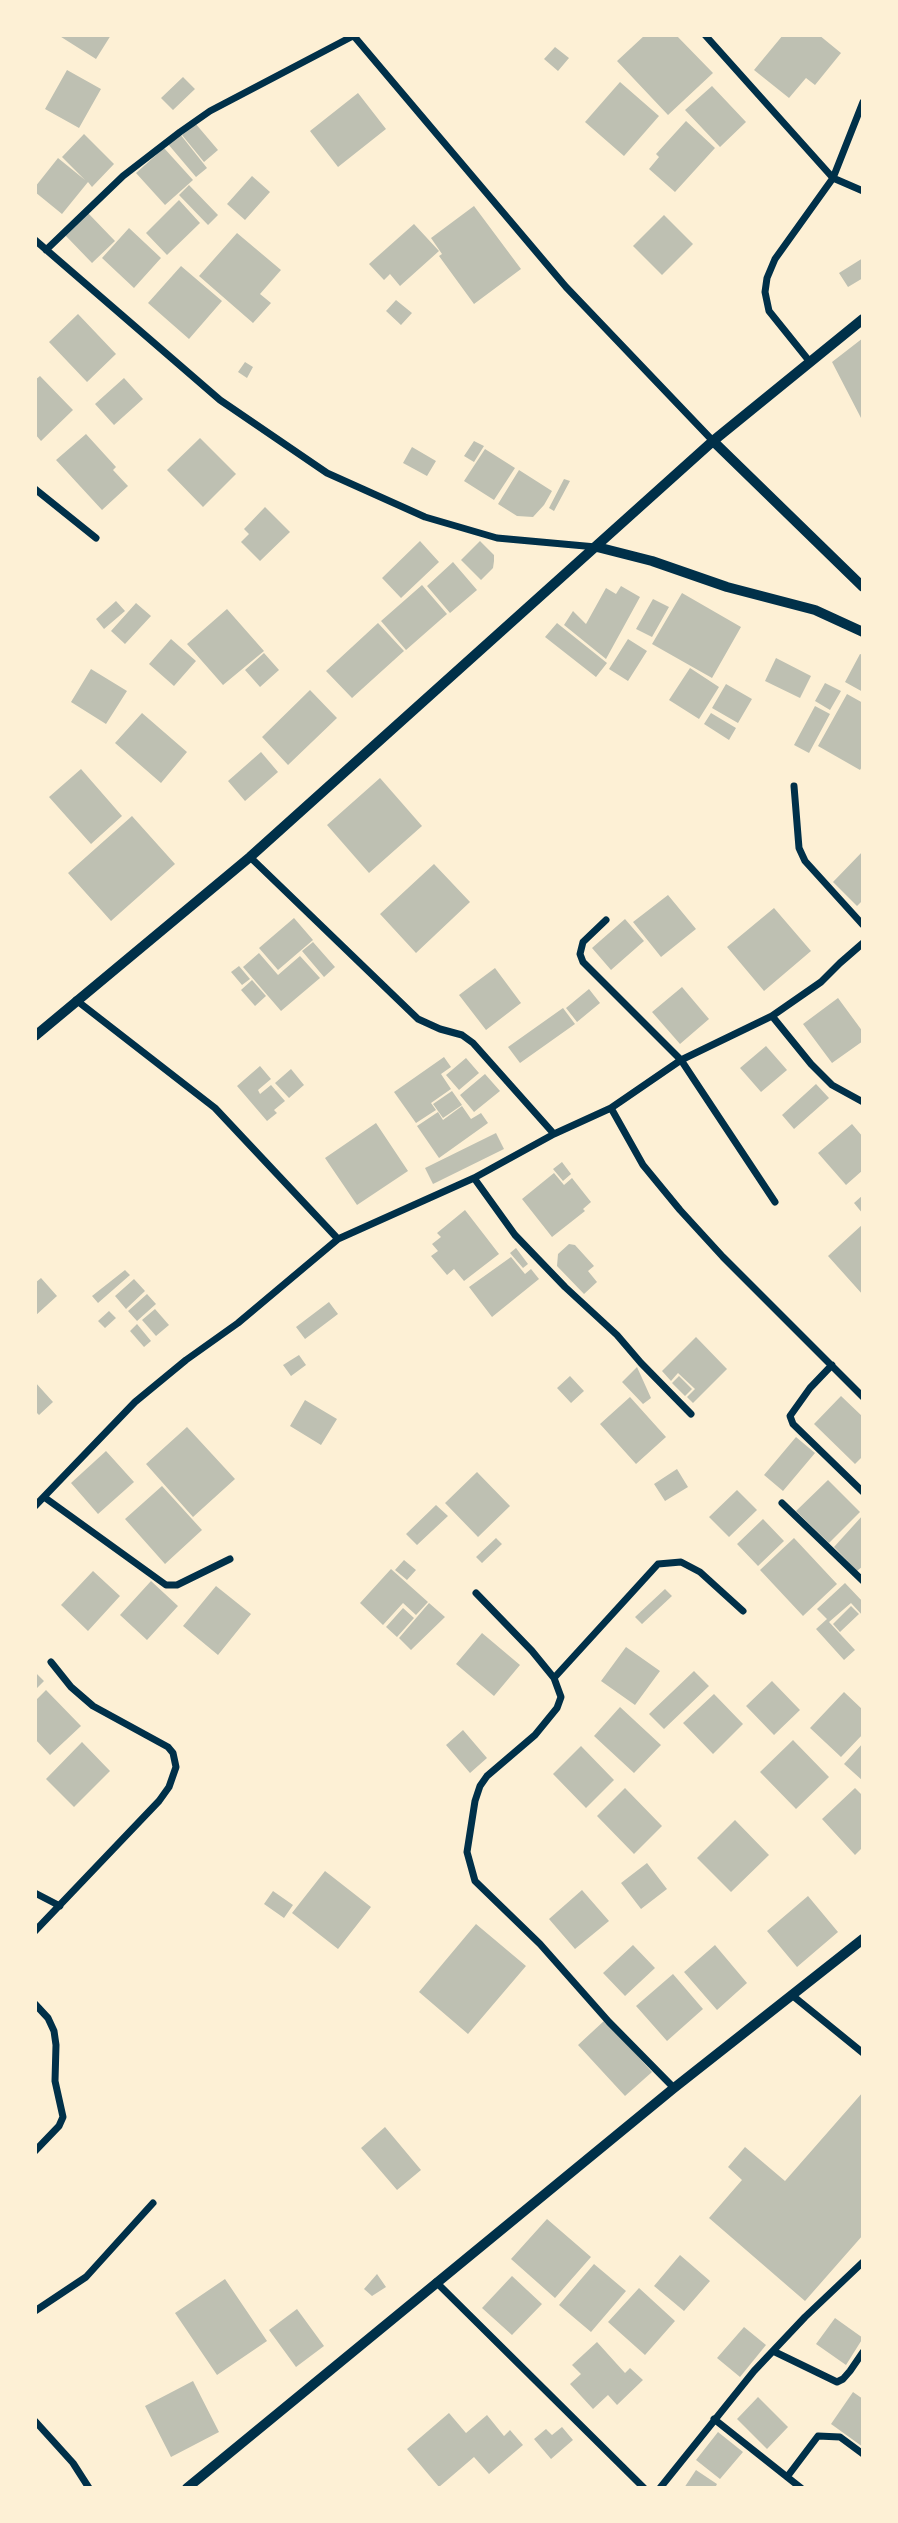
<!DOCTYPE html>
<html>
<head>
<meta charset="utf-8">
<style>
	body { margin:0 }
	#map { position:relative; width:898px; height:2523px; overflow:hidden; background:#fdf0d5; font-family:"Roboto Condensed",sans-serif }
	canvas { display:block }
	.frame { position:absolute; inset:0; border:37px solid #fdf0d5; pointer-events:none }
</style>
</head>
<body>
<div id="map">
<canvas width="898" height="2523"></canvas>
<div class="frame"></div>
</div>
<script>
const ctx = document.querySelector('canvas').getContext('2d');
ctx.lineJoin = 'round';
function paint(path, color) {
  ctx.fillStyle = color;
  ctx.fill(path, 'evenodd');
}
function toPath(rows) {
  const path = new Path2D();
  for (const r of rows) {
    path.moveTo(r[0], r[1]);
    for (let i = 2; i < r.length; i += 2) path.lineTo(r[i], r[i + 1]);
  }
  return path;
}
function trace(path, color, width, dash) {
  ctx.strokeStyle = color;
  ctx.lineWidth = width;
  ctx.lineCap = dash ? 'butt' : 'round';
  ctx.setLineDash(dash || []);
  ctx.stroke(path);
}
paint(toPath([
	[58,35,111,35,96,59],
	[645,35,676,35,713,73,668,115,617,61],
	[783,35,819,35,841,53,815,85,806,78,789,98,754,70],
	[555,47,569,58,558,71,544,59],
	[67,70,101,89,79,128,45,109],
	[183,77,195,89,173,110,161,98],
	[620,82,659,116,624,156,585,122],
	[712,86,746,122,720,147,685,110],
	[358,93,386,129,338,167,310,131],
	[686,121,715,148,675,192,649,169,659,157,656,154],
	[195,123,218,150,204,162,182,135],
	[84,134,114,164,92,187,88,182,62,214,35,192,35,187,58,158,85,180,62,157],
	[180,134,207,168,196,177,168,144],
	[164,148,193,180,165,205,136,173],
	[252,176,270,192,245,220,227,204],
	[189,185,218,215,208,225,179,195],
	[179,200,200,223,167,255,146,233],
	[474,206,521,269,474,304,439,256,442,254,431,238],
	[88,213,115,241,92,263,65,235],
	[664,215,693,244,662,275,633,246],
	[414,224,439,251,400,286,390,274,384,280,369,264],
	[129,228,161,258,134,288,102,258],
	[237,233,281,270,260,294,271,303,253,323,199,276],
	[863,258,863,278,848,287,839,273],
	[181,266,222,301,189,339,148,303],
	[396,300,412,313,401,325,386,311],
	[78,314,116,354,87,382,49,342],
	[863,338,863,417,861,418,832,362],
	[245,362,253,367,247,378,238,372],
	[40,376,73,410,41,441,35,434,35,380],
	[124,378,143,399,114,425,95,404],
	[86,434,116,467,113,470,128,486,102,510,56,460],
	[200,438,236,474,203,507,167,470],
	[474,441,484,446,474,462,464,456],
	[412,447,436,461,427,476,403,463],
	[485,449,515,468,494,500,464,481],
	[519,470,552,491,544,505,533,517,517,516,498,504],
	[564,479,570,481,554,511,549,508],
	[265,507,290,532,260,561,241,542,249,534,244,529],
	[420,541,439,562,401,598,382,578],
	[480,541,494,555,494,561,493,568,481,580,461,560],
	[453,562,477,590,450,613,427,586],
	[422,585,447,614,406,650,381,621],
	[621,586,640,597,606,659,564,625,573,611,586,624,606,588,616,594],
	[682,593,741,627,712,678,652,644],
	[653,599,669,607,652,637,636,629],
	[116,601,125,611,104,629,96,619],
	[136,603,151,616,125,644,111,631],
	[227,609,264,651,223,685,187,644],
	[378,623,404,651,352,698,326,671],
	[557,623,607,663,596,677,545,637],
	[171,639,196,661,174,686,149,664],
	[628,639,647,651,628,681,609,669],
	[264,653,279,670,260,687,245,670],
	[860,654,863,655,863,692,845,682],
	[776,658,811,676,800,698,765,681],
	[690,668,719,687,699,719,669,700],
	[91,669,127,691,106,724,71,702],
	[825,683,841,691,830,710,815,701],
	[726,684,752,699,738,723,712,708],
	[310,690,337,718,288,765,262,737],
	[847,694,863,703,863,765,860,770,818,746],
	[815,706,830,714,809,753,794,745],
	[142,713,187,752,161,783,115,743],
	[711,713,736,728,729,740,704,724],
	[261,752,278,772,245,801,228,781],
	[81,769,122,816,91,844,49,797],
	[380,778,422,826,369,873,327,825],
	[132,816,175,864,111,921,68,873],
	[863,851,863,900,857,906,833,882],
	[434,864,470,902,416,953,380,914],
	[668,895,696,929,661,957,633,922],
	[774,908,811,951,764,991,727,947],
	[294,918,313,940,278,970,259,948],
	[625,919,644,941,611,970,592,948],
	[313,942,335,967,324,977,302,951],
	[259,953,278,975,300,956,320,978,281,1011,243,967],
	[239,966,250,979,242,985,231,972],
	[495,968,521,1003,486,1030,459,995],
	[252,980,266,996,255,1006,241,990],
	[682,987,709,1019,680,1044,652,1012],
	[589,989,600,1003,577,1022,566,1008],
	[838,998,863,1032,863,1041,832,1063,803,1024],
	[563,1008,575,1024,520,1063,508,1047],
	[766,1046,787,1070,761,1092,740,1068],
	[444,1057,451,1067,441,1074,451,1089,431,1103,436,1110,416,1123,394,1092],
	[466,1058,479,1073,459,1090,446,1075],
	[260,1066,271,1079,258,1090,260,1094,271,1085,285,1101,274,1110,277,1113,267,1121,237,1086],
	[291,1069,304,1085,289,1098,275,1083],
	[485,1074,500,1091,474,1112,460,1095],
	[816,1084,829,1098,794,1129,782,1115],
	[452,1091,462,1105,443,1118,433,1104],
	[462,1106,471,1119,481,1113,488,1123,439,1158,417,1126,438,1112,443,1120],
	[376,1123,408,1171,357,1205,325,1158],
	[852,1124,863,1137,863,1170,846,1185,818,1153],
	[496,1133,504,1149,433,1184,425,1168],
	[562,1162,571,1174,563,1181,553,1169],
	[554,1173,564,1185,572,1178,591,1202,583,1209,585,1211,552,1237,522,1199],
	[863,1195,863,1214,854,1203],
	[465,1210,499,1254,464,1281,454,1269,447,1275,431,1256,438,1251,432,1244,441,1237,437,1233],
	[863,1224,863,1295,828,1256],
	[569,1244,575,1245,594,1266,588,1271,597,1282,584,1294,557,1266,558,1254],
	[516,1248,528,1264,523,1268,510,1253],
	[511,1257,525,1274,531,1269,539,1279,492,1317,469,1287],
	[125,1270,130,1275,98,1303,92,1296],
	[41,1278,57,1296,35,1316,35,1283],
	[134,1279,145,1291,126,1309,115,1296],
	[147,1294,156,1304,137,1321,128,1311],
	[329,1302,338,1314,305,1339,296,1327],
	[155,1309,169,1325,156,1336,142,1320],
	[109,1311,116,1318,105,1328,98,1321],
	[137,1324,151,1341,144,1347,130,1331],
	[696,1337,727,1369,693,1403,687,1397,695,1389,678,1373,671,1381,662,1371],
	[299,1355,306,1365,291,1376,283,1365],
	[637,1367,651,1398,643,1404,622,1382],
	[570,1376,584,1391,571,1403,557,1388],
	[679,1376,692,1389,685,1396,672,1383],
	[35,1382,53,1402,39,1415,35,1411],
	[841,1396,863,1417,863,1456,855,1464,814,1424],
	[630,1397,666,1437,636,1464,600,1424],
	[305,1400,337,1419,321,1445,290,1426],
	[187,1427,235,1479,193,1517,146,1464],
	[796,1437,815,1453,783,1491,764,1475],
	[106,1451,134,1482,98,1514,71,1483],
	[677,1469,688,1487,665,1501,654,1484],
	[477,1472,510,1506,478,1537,445,1503],
	[828,1480,860,1512,829,1543,796,1511],
	[162,1486,202,1530,165,1564,125,1519],
	[737,1490,757,1510,729,1537,709,1517],
	[436,1505,448,1516,417,1545,406,1534],
	[863,1515,863,1566,857,1571,834,1547],
	[763,1519,784,1541,758,1566,737,1544],
	[496,1538,502,1544,482,1563,476,1557],
	[794,1538,837,1584,803,1616,760,1570],
	[404,1560,416,1570,407,1580,395,1570],
	[391,1569,428,1602,416,1615,403,1603,383,1625,360,1603],
	[93,1571,120,1596,88,1631,61,1605],
	[151,1581,178,1606,147,1640,120,1615],
	[845,1583,863,1602,863,1616,851,1603,829,1622,855,1650,844,1660,816,1629,827,1619,817,1609],
	[216,1586,251,1614,218,1655,183,1626],
	[665,1589,672,1596,642,1624,635,1617],
	[429,1603,445,1617,411,1650,399,1638],
	[851,1606,859,1614,840,1632,833,1624],
	[403,1608,414,1618,397,1637,386,1627],
	[482,1633,520,1665,494,1696,456,1664],
	[626,1647,660,1671,635,1705,601,1681],
	[694,1671,709,1686,664,1729,649,1714],
	[35,1672,44,1681,35,1690],
	[772,1681,800,1710,774,1735,746,1706],
	[46,1690,81,1726,50,1755,35,1739,35,1701],
	[844,1692,863,1710,863,1734,841,1757,810,1728],
	[714,1694,743,1724,713,1754,683,1723],
	[620,1707,661,1745,634,1773,594,1736],
	[463,1730,487,1758,470,1773,446,1745],
	[793,1740,829,1777,796,1809,760,1772],
	[82,1742,110,1771,74,1807,46,1779],
	[863,1743,863,1781,844,1764],
	[581,1746,614,1780,586,1808,553,1774],
	[625,1788,662,1826,634,1854,597,1816],
	[855,1788,863,1796,863,1847,855,1855,822,1819],
	[735,1820,769,1855,731,1892,697,1858],
	[647,1863,667,1889,641,1909,621,1883],
	[325,1871,371,1907,338,1949,292,1913],
	[582,1890,609,1921,575,1949,549,1919],
	[273,1891,293,1905,284,1918,264,1904],
	[808,1896,838,1932,797,1967,767,1931],
	[476,1924,526,1966,468,2034,419,1992],
	[633,1945,655,1968,625,1996,603,1973],
	[715,1945,747,1983,717,2010,684,1972],
	[673,1974,703,2009,667,2041,636,2006],
	[605,2020,652,2072,625,2096,578,2045],
	[863,2092,863,2235,805,2301,709,2218,742,2180,728,2167,745,2147,785,2181],
	[385,2127,421,2170,397,2190,361,2148],
	[547,2219,591,2257,555,2298,511,2259],
	[680,2255,710,2281,684,2311,654,2286],
	[594,2264,626,2291,591,2332,559,2305],
	[377,2274,386,2287,372,2296,364,2289],
	[512,2276,542,2304,512,2335,482,2308],
	[225,2279,267,2341,217,2375,175,2313],
	[639,2288,675,2321,645,2355,608,2322],
	[297,2309,324,2346,296,2367,269,2330],
	[835,2318,863,2338,846,2365,816,2344],
	[744,2327,766,2345,740,2377,717,2358],
	[597,2342,625,2373,630,2368,643,2380,617,2405,608,2395,593,2409,570,2384,581,2374,572,2365],
	[193,2381,219,2432,171,2457,145,2406],
	[853,2392,863,2399,863,2447,831,2424],
	[758,2397,788,2427,767,2449,737,2419],
	[449,2413,466,2433,487,2415,504,2436,510,2430,523,2445,489,2474,474,2457,439,2487,407,2449],
	[562,2427,573,2440,551,2459,534,2439,546,2429,552,2435],
	[718,2432,743,2452,720,2479,696,2460],
	[696,2470,717,2484,715,2488,684,2488]
]), '#bec0b2');
trace(toPath([
	[353,35,566,287,713,441],
	[705,35,833,178,863,191],
	[35,240,220,400,327,473,425,517,497,538,596,547],
	[46,250,123,176,180,132,210,111,353,36],
	[810,362,769,311,765,292,767,278,775,259,833,178,863,102],
	[35,489,96,538],
	[794,786,799,848,805,861,863,925],
	[250,857,418,1019,440,1029,462,1035,473,1043,554,1134],
	[606,920,583,942,580,954,583,962,681,1060,775,1202],
	[76,1000,215,1108,338,1239],
	[772,1016,811,1064,832,1085,863,1102],
	[611,1108,643,1165,680,1210,723,1257,863,1397],
	[474,1178,515,1235,565,1287,617,1335,641,1363,691,1414],
	[832,1365,810,1388,790,1416,793,1424,863,1492],
	[44,1497,166,1585,177,1585,230,1559],
	[782,1503,863,1581],
	[35,1506,135,1402,186,1360,238,1323,338,1239,474,1178,554,1134,611,1108,681,1060,772,1016,821,982,840,963,863,943],
	[476,1593,532,1651,554,1678,561,1697,557,1708,535,1735,487,1776,480,1786,475,1801,467,1852,475,1881,540,1944,609,2022,674,2088],
	[554,1678,658,1564,681,1562,700,1572,743,1611],
	[35,1893,60,1906],
	[35,1931,159,1801,169,1787,176,1767,173,1753,168,1747,93,1706,71,1687,51,1662],
	[793,1996,863,2053],
	[35,2004,48,2018,54,2031,56,2045,55,2081,63,2117,59,2126,35,2151],
	[436,2282,644,2488],
	[35,2311,86,2277,153,2203],
	[773,2351,837,2382,843,2379,850,2371,863,2352],
	[714,2419,801,2488],
	[35,2421,73,2463,89,2488],
	[787,2477,818,2436,840,2437,863,2454],
	[660,2488,754,2371,805,2317,863,2262]
]), '#003049', 7);
trace(toPath([
	[713,441,863,587],
	[597,547,652,561,727,587,815,610,863,632],
	[35,1036,250,857,713,441,863,319],
	[187,2488,674,2088,863,1939]
]), '#003049', 10);
</script>
</body>
</html>
